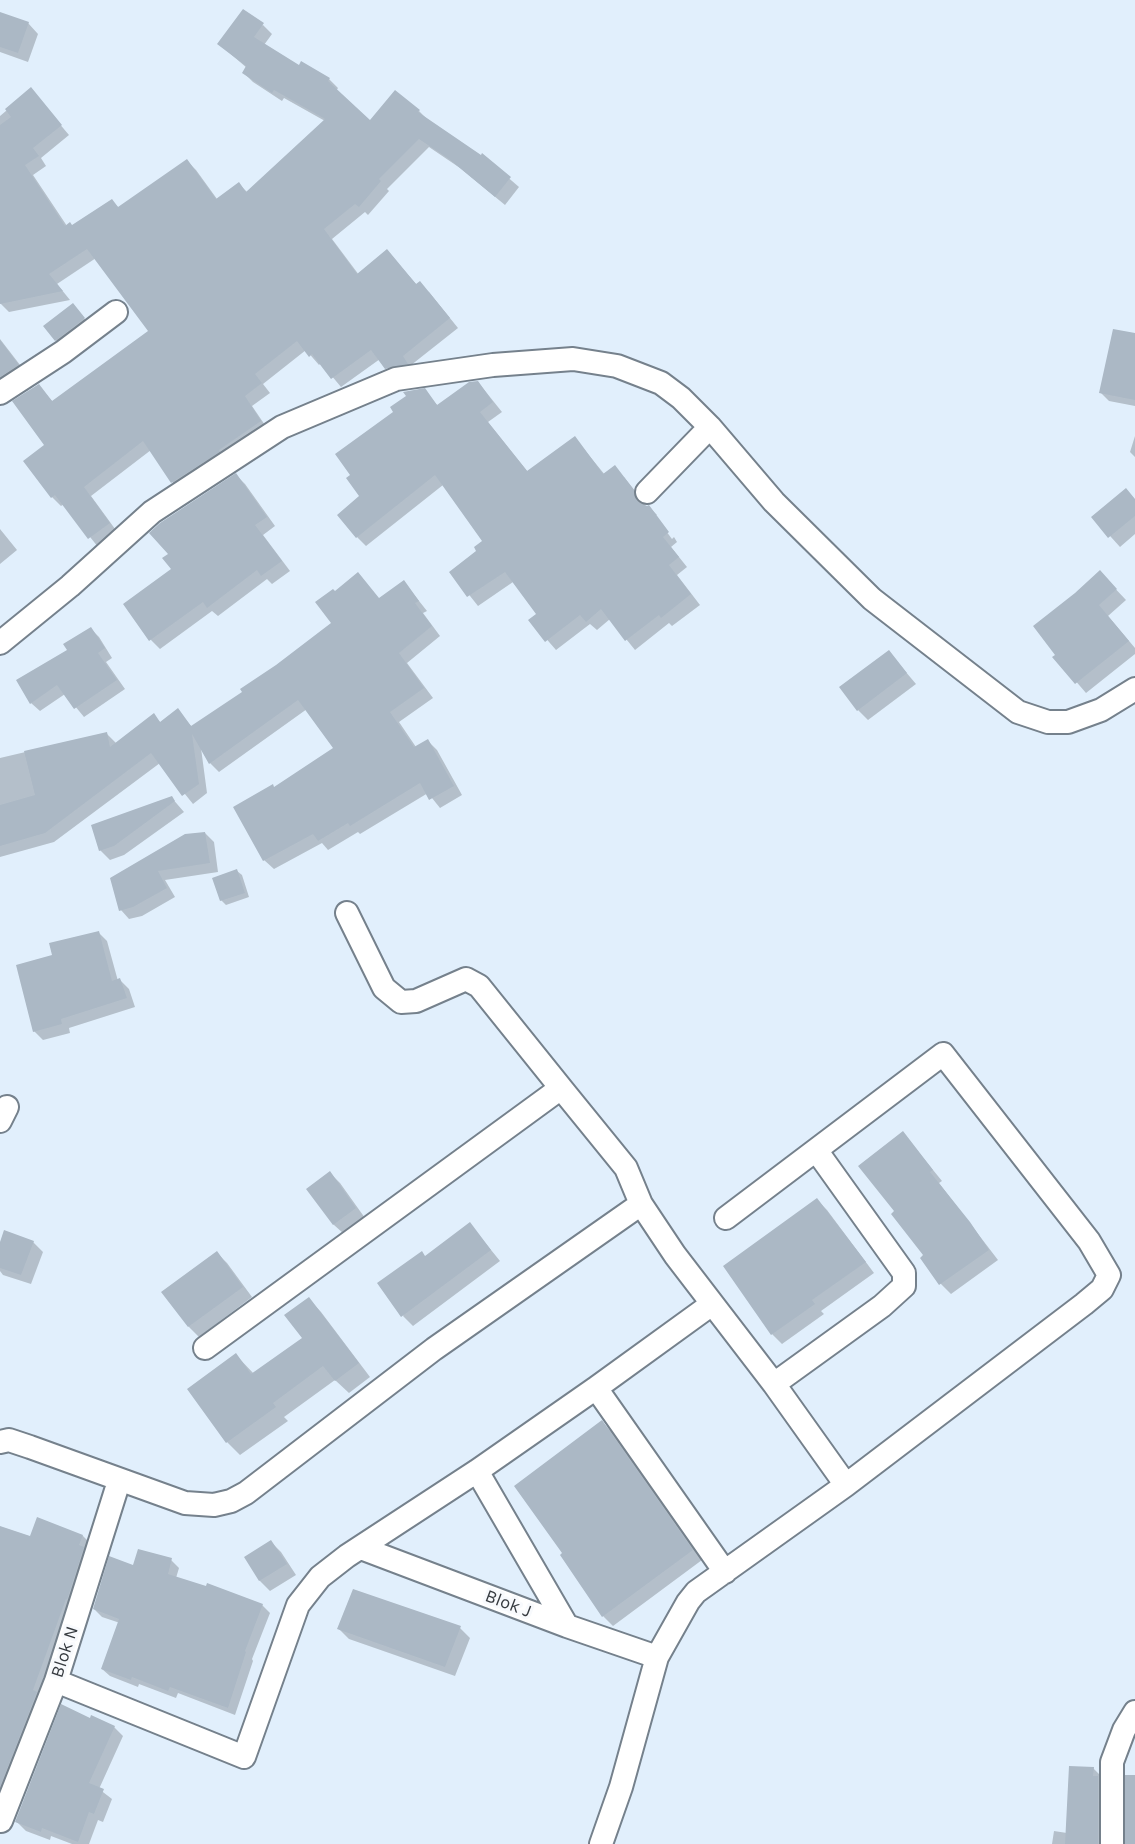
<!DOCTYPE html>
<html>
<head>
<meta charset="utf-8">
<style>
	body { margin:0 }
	canvas { display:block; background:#e1effc }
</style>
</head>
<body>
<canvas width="1135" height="1844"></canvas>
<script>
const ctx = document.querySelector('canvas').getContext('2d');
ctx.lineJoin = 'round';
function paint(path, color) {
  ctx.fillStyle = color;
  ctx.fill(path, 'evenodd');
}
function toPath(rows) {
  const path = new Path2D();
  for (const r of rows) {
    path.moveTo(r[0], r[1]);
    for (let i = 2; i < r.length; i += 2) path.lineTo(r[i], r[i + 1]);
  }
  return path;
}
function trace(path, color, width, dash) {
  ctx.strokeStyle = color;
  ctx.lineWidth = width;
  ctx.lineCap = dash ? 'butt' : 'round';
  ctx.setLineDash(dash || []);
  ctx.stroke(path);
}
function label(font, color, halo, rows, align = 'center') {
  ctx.font = font + ' Karla,sans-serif';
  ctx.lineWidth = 6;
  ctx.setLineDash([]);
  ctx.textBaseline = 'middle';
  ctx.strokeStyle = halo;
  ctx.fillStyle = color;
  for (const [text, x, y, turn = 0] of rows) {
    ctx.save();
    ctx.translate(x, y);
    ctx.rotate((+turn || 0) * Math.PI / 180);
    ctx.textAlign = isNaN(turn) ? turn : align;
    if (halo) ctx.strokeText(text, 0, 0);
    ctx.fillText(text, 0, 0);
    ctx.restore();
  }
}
paint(toPath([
	[0,14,28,23,38,34,28,62,0,52],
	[263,25,272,34,264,45,299,68,329,79,338,88,336,91,370,123,419,111,428,120,481,157,482,155,519,187,505,205,460,168,429,147,387,189,389,191,368,215,365,212,332,239,359,275,387,251,417,285,429,292,458,328,396,377,380,359,341,387,321,363,319,365,306,350,263,384,270,393,252,406,269,431,182,491,172,482,151,450,91,496,118,533,98,547,64,504,61,506,52,497,39,386,53,402,150,332,96,258,57,284,70,300,9,312,0,303,0,116,31,90,69,135,41,158,46,166,33,175,67,226,73,227,112,201,119,208,187,161,196,170,217,199,239,184,247,192,325,121,284,98,282,101,253,82,244,73,247,68,219,44],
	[77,310,89,324,60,345,56,340],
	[1135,334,1135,406,1109,401,1101,393],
	[0,339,27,374,0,381],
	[478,382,502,412,488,422,528,472,575,438,605,475,624,477,643,501,645,507,649,507,657,515,654,515,672,539,674,537,677,542,671,547,687,567,677,575,700,605,672,626,669,623,635,650,610,619,597,630,590,624,556,650,530,620,538,614,513,582,478,606,451,572,478,551,484,541,443,485,366,546,357,537,361,497,424,390,438,406],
	[1135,436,1135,457,1130,452],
	[236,475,245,484,275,526,263,535,290,571,272,584,267,579,218,616,212,611,160,649,151,640,125,604,173,569],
	[1135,500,1135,534,1120,547,1093,517],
	[0,529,17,550,0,564],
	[404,582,427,611,423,613,440,636,407,663,433,698,399,722,416,747,428,741,437,750,462,795,440,808,428,793,360,834,358,832,328,850,322,843,274,869,264,860,275,788,335,749,307,709,219,772,210,763,201,748,207,793,193,804,160,763,54,842,0,857,0,758,106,733,117,744,153,715,161,723,177,710,192,727],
	[1109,582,1126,600,1108,616,1135,648,1135,654,1086,693,1055,657],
	[90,628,99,637,112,658,106,662,125,689,84,717,65,694,40,711,31,703,69,650],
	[889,652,916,684,868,720,858,710],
	[171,797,184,812,124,855,110,860,100,850],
	[205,833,214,842,218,872,165,880,175,897,142,916,129,919,121,910,112,878],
	[237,871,242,875,249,897,226,905,221,900],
	[99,933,107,941,118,981,120,980,129,989,135,1007,69,1028,70,1033,43,1040,34,1031,54,956],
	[903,1133,942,1181,939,1183,998,1260,951,1294,941,1284,926,1256,896,1211],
	[330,1173,340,1183,365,1218,344,1234,334,1225,308,1190],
	[817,1200,827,1210,874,1273,821,1311,824,1314,782,1344,772,1334],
	[470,1224,500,1261,413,1326,403,1316,426,1257],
	[33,1242,43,1252,31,1284,3,1275,0,1271,0,1246],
	[217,1253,227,1263,252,1297,199,1337,189,1327,164,1292],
	[309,1299,321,1312,370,1377,349,1393,335,1380,284,1417,288,1421,240,1455,227,1442,189,1389,236,1355,254,1374,304,1339],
	[602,1422,612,1432,702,1560,613,1626,603,1616,564,1554],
	[38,1519,83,1536,92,1545,92,1557,0,1805,0,1527,31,1537],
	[271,1542,281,1552,296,1575,270,1591,260,1581,246,1557],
	[171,1560,179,1568,176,1578,262,1605,270,1613,252,1659,253,1661,235,1715,178,1693,176,1698,139,1684,138,1687,110,1676,102,1669,120,1623,102,1617,94,1609,134,1567],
	[460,1628,470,1638,455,1676,349,1639,339,1629],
	[114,1727,123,1736,99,1789,112,1799,103,1822,98,1820,89,1844,72,1844,51,1836,50,1840,26,1831,17,1822],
	[1093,1768,1103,1778,1109,1844,1052,1844,1054,1831,1067,1833]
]), '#0003');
paint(toPath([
	[243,9,264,23,254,37,299,65,301,61,330,78,328,81,370,120,395,90,420,110,418,112,481,155,482,153,511,177,495,197,449,159,419,139,379,179,381,181,359,207,355,204,324,229,357,274,387,249,416,284,420,281,450,318,403,356,408,364,385,369,371,350,331,379,312,354,309,357,297,341,255,374,262,383,245,396,261,421,219,450,220,452,171,483,143,441,84,487,110,523,88,539,55,495,51,498,23,461,44,445,12,401,39,384,52,401,148,331,87,249,49,274,63,291,0,304,0,125,11,117,5,109,31,87,62,125,33,148,39,156,25,165,65,226,70,222,72,225,112,199,118,207,187,159,216,199,239,182,246,192,325,119,274,90,272,93,242,73,246,66,217,44],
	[0,12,29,22,18,53,0,47],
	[73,303,85,318,55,341,43,326],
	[1113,329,1135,333,1135,400,1099,393],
	[0,340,19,365,0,377],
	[478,381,493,402,480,412,527,471,575,436,603,474,615,465,634,490,637,501,647,506,649,505,669,532,663,537,679,557,669,565,691,594,661,618,659,615,625,641,601,609,586,622,580,615,545,642,528,620,536,614,505,572,467,597,449,572,476,551,474,547,482,541,435,475,356,538,337,515,359,496,346,478,350,475,335,454,393,412,390,407,406,396,403,392,425,388,437,405,469,382],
	[236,473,267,517,255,525,282,561,261,576,257,570,207,608,203,602,149,641,123,604,171,569,162,558,168,554,149,533,160,523],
	[1126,488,1135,499,1135,516,1108,538,1091,517],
	[1100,570,1117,589,1099,605,1129,641,1075,684,1052,657,1055,655,1033,626,1075,593],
	[358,572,379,598,404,580,419,601,415,603,432,626,399,653,424,688,390,712,414,747,428,739,454,786,429,800,420,783,350,826,348,823,318,841,313,834,263,861,233,807,273,784,274,787,333,748,298,700,209,764,192,734,199,784,182,796,151,753,45,833,0,846,0,805,35,795,24,751,107,732,110,747,154,713,160,722,178,708,191,726,242,692,240,689,276,665,331,623,315,602,333,589,335,591],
	[91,627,105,648,98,653,117,680,74,709,57,685,30,704,16,680,67,650,63,644],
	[889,650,907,673,857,711,839,687],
	[172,796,175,801,114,846,99,851,91,825],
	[205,832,210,863,158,871,167,888,133,907,119,911,110,878,185,834],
	[237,869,245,893,220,901,212,878],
	[99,931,112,981,120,978,127,998,61,1019,62,1024,33,1032,16,965,52,955,49,943],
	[903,1131,933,1170,930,1172,970,1222,989,1250,939,1285,920,1258,923,1255,891,1214,894,1211,858,1166],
	[330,1171,356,1208,333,1225,306,1189],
	[817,1198,866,1262,812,1300,815,1304,771,1335,723,1266],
	[470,1222,491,1250,401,1317,377,1283,422,1251,425,1256],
	[4,1230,34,1241,21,1275,0,1268,0,1242],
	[217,1251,243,1287,188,1327,161,1292],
	[309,1297,359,1363,335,1381,323,1366,273,1403,276,1407,226,1443,187,1389,236,1353,251,1374,302,1338,284,1315],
	[602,1420,693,1550,602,1617,560,1555,562,1553,514,1486],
	[37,1517,83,1535,79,1545,84,1547,67,1600,66,1599,33,1690,37,1692,0,1787,0,1526,30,1536],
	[271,1540,287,1564,259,1581,244,1557],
	[138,1549,172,1558,168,1574,206,1586,207,1583,263,1604,245,1651,246,1652,228,1708,170,1687,168,1691,132,1677,131,1680,101,1669,119,1619,93,1609,109,1556,133,1565],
	[353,1589,461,1626,445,1667,337,1629],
	[61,1704,90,1718,91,1715,115,1726,89,1783,104,1789,94,1814,89,1812,78,1842,42,1828,41,1832,15,1822],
	[1069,1766,1094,1767,1093,1776,1098,1776,1098,1844,1065,1844],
	[1125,1775,1135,1775,1135,1844,1125,1844]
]), '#abb8c5');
const street = toPath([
	[0,393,63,352,116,312],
	[647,492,710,427],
	[0,643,70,586,152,512,282,427,396,379,493,365,573,359,617,366,661,383,681,398,710,427,774,502,872,599,1018,712,1048,722,1068,722,1101,710,1135,689],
	[347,913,384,988,401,1002,416,1001,466,979,479,986,561,1088],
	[0,1121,7,1107],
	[205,1348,561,1088,626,1168,641,1204],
	[774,1384,882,1306,904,1286,904,1273,899,1266,816,1150],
	[596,1388,725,1572],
	[0,1442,9,1440,30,1447,185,1503,214,1505,231,1501,246,1493,434,1349,641,1204,675,1255,774,1384,846,1485],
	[477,1471,567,1626],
	[361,1548,567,1626,657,1657],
	[56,1681,244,1757,298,1605,320,1577,347,1556,477,1471,596,1388,712,1304],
	[1,1821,56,1681,119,1481],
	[601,1844,621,1787,657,1657,688,1602,696,1592,846,1485,1084,1304,1102,1289,1109,1275,1089,1241,943,1054,726,1218],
	[1112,1844,1112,1762,1124,1730,1135,1712]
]);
trace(street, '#75818c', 26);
trace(street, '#fff', 22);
label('18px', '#363b40', '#f8fafd', [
	["Blok J",508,1604,21],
	["Blok N",65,1652,-72]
]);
</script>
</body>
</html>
